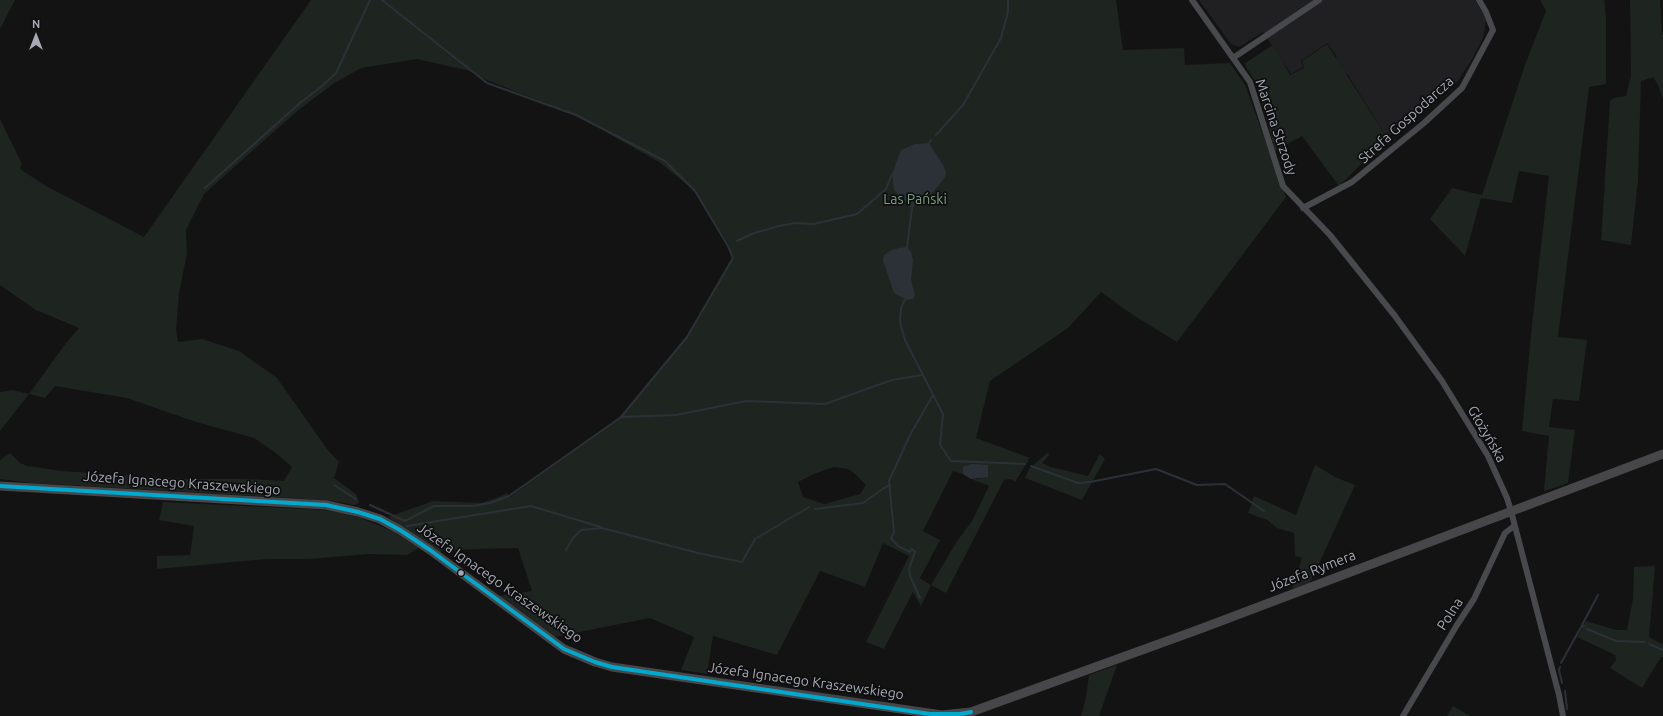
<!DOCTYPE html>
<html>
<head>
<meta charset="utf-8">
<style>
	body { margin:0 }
	#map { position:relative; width:1663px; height:716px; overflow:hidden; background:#131314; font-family:Ubuntu,sans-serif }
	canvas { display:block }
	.north { position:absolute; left:16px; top:16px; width:40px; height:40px; -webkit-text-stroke:3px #0e0e0f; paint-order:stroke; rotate:0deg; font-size:11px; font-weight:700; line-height:16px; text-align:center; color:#a6a9b4 }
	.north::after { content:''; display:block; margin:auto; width:14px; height:18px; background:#a6a9b4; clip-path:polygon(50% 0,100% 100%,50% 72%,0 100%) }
</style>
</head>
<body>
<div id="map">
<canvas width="1663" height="716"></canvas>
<div class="north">N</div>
</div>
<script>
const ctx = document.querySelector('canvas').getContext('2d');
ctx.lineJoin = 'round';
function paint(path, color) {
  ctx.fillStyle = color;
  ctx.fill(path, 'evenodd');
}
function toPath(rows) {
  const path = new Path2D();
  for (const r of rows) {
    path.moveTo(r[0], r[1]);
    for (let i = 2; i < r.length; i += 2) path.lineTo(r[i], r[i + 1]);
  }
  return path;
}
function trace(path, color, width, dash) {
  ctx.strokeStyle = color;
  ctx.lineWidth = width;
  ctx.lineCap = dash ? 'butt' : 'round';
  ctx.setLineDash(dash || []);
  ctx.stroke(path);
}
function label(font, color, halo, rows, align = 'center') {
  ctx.font = font + ' Ubuntu,sans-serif';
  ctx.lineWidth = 3.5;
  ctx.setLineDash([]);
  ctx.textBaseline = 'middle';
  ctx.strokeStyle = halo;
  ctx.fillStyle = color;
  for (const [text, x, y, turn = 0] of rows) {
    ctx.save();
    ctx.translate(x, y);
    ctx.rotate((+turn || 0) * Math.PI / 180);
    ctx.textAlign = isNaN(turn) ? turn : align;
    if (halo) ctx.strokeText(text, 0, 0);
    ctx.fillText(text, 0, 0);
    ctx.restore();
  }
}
paint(toPath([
	[1199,0,1475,0,1486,19,1483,38,1471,61,1458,81,1387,138,1348,75,1342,70,1337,61,1336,55,1327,43,1301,61,1303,67,1291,74,1263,32,1239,47,1231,44]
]), '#202022');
paint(toPath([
	[0,0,15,0,0,29],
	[311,0,1116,0,1123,50,1184,48,1185,65,1230,63,1245,85,1286,197,1177,342,1133,315,1101,292,1068,328,990,381,976,438,1030,458,1015,482,1011,479,1004,480,946,593,931,585,921,606,913,592,884,649,866,642,909,556,883,543,865,587,820,571,777,655,713,636,707,674,681,670,694,637,650,618,554,637,497,596,532,591,518,548,443,550,440,552,388,517,433,501,481,503,499,497,507,493,510,497,621,417,687,337,732,258,729,245,695,191,659,162,576,115,484,79,470,71,417,59,361,68,333,84,296,112,204,194,186,230,187,254,179,293,176,330,178,342,202,339,239,351,277,378,327,449,339,462,334,478,356,494,359,503,354,505,339,502,293,498,31,483,0,479,0,460,10,453,20,463,28,466,61,471,189,479,249,479,284,481,292,467,276,453,254,438,196,422,127,398,55,386,45,398,29,394,0,431,0,392,12,390,29,394,66,343,79,328,36,310,0,285,0,119,22,164,20,169,46,186,144,237],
	[834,467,848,469,854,473,866,485,860,494,824,504,803,497,798,482,814,474],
	[963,467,980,479,971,479,989,486,972,521,957,541,931,585,920,578,940,540,923,531,953,471,963,474],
	[1540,0,1604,0,1606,18,1606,84,1589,87,1558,337,1587,340,1579,401,1553,399,1549,427,1575,430,1568,483,1544,491,1549,436,1522,431,1531,334,1549,176,1519,171,1512,203,1481,198,1465,256,1430,219,1452,188,1482,195,1525,65,1546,11],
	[1630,0,1660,0,1662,35,1663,35,1663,100,1658,85,1653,77,1641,81,1638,180,1631,245,1601,240,1610,101,1614,98,1626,96,1631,76],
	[1327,44,1387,138,1339,186,1302,136,1275,151,1260,94,1253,78,1246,67,1245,63,1273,45,1290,75,1304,68,1302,61],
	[1047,453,1050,454,1042,463,1051,467,1088,476,1100,454,1105,459,1082,500,1025,478,1029,469],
	[1315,465,1335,477,1355,485,1310,583,1292,589,1302,558,1295,556,1294,533,1277,528,1267,520,1248,513,1254,496,1296,515],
	[163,502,324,510,342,513,361,518,392,531,419,548,407,555,369,554,309,559,267,559,157,569,157,556,190,555,194,526,159,520],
	[1655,566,1649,637,1662,644,1663,643,1663,657,1661,657,1642,688,1610,668,1616,660,1615,655,1577,637,1586,621,1616,630,1627,630,1633,599,1634,567],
	[1117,665,1099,716,1081,716,1086,698,1089,675],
	[1453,706,1470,716,1447,716]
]), '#1e241f');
paint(toPath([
	[929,143,943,165,946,172,945,177,934,191,912,208,894,190,892,174,901,150,915,144],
	[907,247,911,252,913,260,911,280,915,295,913,299,907,300,894,293,883,260,884,255,892,250,899,248],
	[972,464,988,465,988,477,971,479,963,474,963,467]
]), '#2c3138');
trace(toPath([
	[936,135,963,105,1001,38,1008,12,1008,0],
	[929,143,931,140],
	[205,188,301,102,321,87,336,73,370,0],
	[737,241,754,233,779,226,795,223,814,224,857,214,886,189,892,174],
	[907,247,912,208],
	[905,299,901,308,900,323,905,340,943,414,940,445,951,461,1025,464],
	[621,417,676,415,746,401,825,404,892,380,922,375],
	[1031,466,1078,483,1090,482,1156,469,1197,485,1225,484,1264,511],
	[334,485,356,499],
	[370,505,405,521,434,506,473,506,490,503,509,496,621,417,687,337,733,258,728,246,695,191,665,161,576,115,487,83,382,0],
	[815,509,863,503,884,488,890,485],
	[407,526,531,506,601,527],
	[566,550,573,538,581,530,602,528,698,553,742,562,755,539,809,507],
	[920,598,910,576,909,569,915,552,913,550,911,549,910,552,898,546,891,538,894,532,889,481,910,435,933,395],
	[1587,629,1616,641,1644,642],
	[1649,644,1663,650],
	[1561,663,1581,627,1584,626,1582,625,1598,595],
	[1560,667,1559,670,1562,683],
	[1565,691,1567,709]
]), '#2c3138', 2);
trace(toPath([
	[1192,0,1250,82,1283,186,1330,235,1395,316,1442,381,1488,456,1507,498,1511,511,1559,695,1563,716],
	[1233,58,1319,0],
	[1303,208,1352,182,1424,123,1462,88,1493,30,1486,12,1479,0],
	[1403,716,1457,625,1474,599,1505,533,1514,526]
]), '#48494c', 6);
trace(toPath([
	[0,486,326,505,358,512,380,519,400,530,430,550,564,649,595,662,612,667,942,715,971,712,1200,629,1663,454]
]), '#47474a', 9);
trace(toPath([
	[0,486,326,505,358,512,380,519,400,530,430,550,564,649,595,662,612,667,930,714,960,714,971,712]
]), '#00a9ce', 4);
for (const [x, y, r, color] of [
	[461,573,3.5,"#a6a9b4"]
]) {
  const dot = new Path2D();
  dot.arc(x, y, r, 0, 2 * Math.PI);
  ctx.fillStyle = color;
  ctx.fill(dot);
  trace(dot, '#0e0e0f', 1.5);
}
label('14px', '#a6a9b4', '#0e0e0f', [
	["Strefa Gospodarcza",1406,120,-42],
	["Marcina Strzody",1276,127,71],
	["Głożyńska",1487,434,60],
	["Józefa Ignacego Kraszewskiego",182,483,4],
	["Józefa Rymera",1312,571,-21],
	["Józefa Ignacego Kraszewskiego",500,583,35],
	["Polna",1450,614,-57],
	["Józefa Ignacego Kraszewskiego",806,681,8]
]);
label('14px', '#7e9d83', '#0e0e0f', [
	["Las Pański",915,199]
]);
</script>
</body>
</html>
